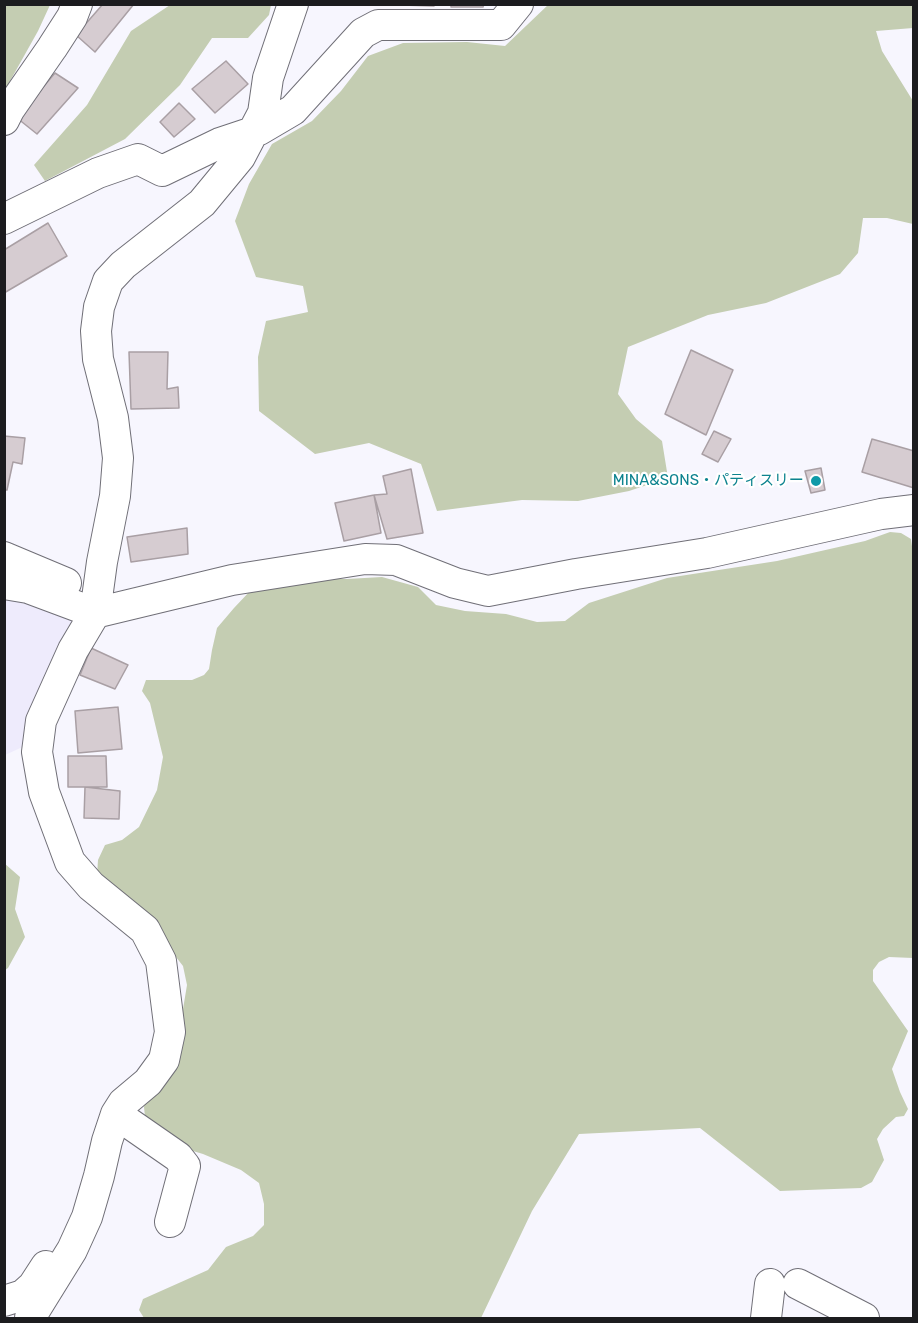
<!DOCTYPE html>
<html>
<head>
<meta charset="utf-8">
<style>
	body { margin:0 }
	#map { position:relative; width:918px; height:1323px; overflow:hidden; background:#f7f6fe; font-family:Rubik,sans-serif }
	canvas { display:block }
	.frame { position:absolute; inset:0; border:6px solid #1c1c1f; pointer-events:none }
</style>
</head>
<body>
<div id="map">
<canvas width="918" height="1323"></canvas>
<div class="frame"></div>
</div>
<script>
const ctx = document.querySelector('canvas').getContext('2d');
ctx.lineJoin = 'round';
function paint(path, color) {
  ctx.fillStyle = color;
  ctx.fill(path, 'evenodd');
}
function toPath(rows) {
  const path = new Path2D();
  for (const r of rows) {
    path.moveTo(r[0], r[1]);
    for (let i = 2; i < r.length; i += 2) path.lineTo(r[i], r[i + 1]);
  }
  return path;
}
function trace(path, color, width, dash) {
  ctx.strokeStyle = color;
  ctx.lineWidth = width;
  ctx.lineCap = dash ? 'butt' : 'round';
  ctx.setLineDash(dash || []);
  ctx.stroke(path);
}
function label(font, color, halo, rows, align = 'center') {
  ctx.font = font + ' Rubik,"Noto Sans JP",sans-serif';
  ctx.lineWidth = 4.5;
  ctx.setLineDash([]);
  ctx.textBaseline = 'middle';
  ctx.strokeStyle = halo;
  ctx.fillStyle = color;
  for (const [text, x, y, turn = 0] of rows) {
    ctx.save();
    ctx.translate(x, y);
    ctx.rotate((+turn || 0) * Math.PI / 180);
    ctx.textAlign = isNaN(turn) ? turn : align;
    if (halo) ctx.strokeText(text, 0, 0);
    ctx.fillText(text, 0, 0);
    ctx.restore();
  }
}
paint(toPath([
	[4,585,84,616,29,744,5,755]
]), '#eeebfc');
paint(toPath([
	[549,4,913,5,913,28,876,31,882,51,913,101,913,224,887,218,863,218,858,253,840,274,766,303,708,315,628,347,618,394,636,419,662,441,668,478,629,491,578,501,522,500,437,511,421,464,369,443,315,454,259,411,258,357,266,321,308,312,303,286,256,277,235,221,249,184,272,144,312,121,341,91,368,56,403,43,467,42,505,46],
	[5,5,50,5,38,31,5,90],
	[170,5,271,5,269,15,248,38,212,38,180,85,125,139,45,181,34,165,87,105,131,31],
	[890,532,901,533,911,539,914,561,913,958,889,957,879,962,873,970,873,981,908,1031,892,1069,900,1092,908,1109,904,1116,896,1117,883,1129,877,1139,884,1160,872,1182,861,1188,780,1191,700,1128,579,1134,532,1211,481,1318,144,1318,139,1310,143,1299,208,1270,226,1247,253,1236,264,1225,264,1204,259,1183,241,1170,203,1154,183,1148,145,1117,144,1107,147,1094,180,1027,187,985,183,966,158,934,97,876,98,860,105,845,122,840,139,827,157,790,163,757,150,703,142,691,146,680,192,680,204,675,209,669,212,650,217,628,234,608,251,590,300,578,347,579,382,577,418,587,436,605,465,611,506,614,537,622,565,621,589,603,667,578,777,561,865,541],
	[4,863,20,877,15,909,25,937,8,968,5,970]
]), '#c4cdb2');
const building = toPath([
	[103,4,134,4,95,52,76,35,103,4],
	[401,4,434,4,434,6,401,5,401,4],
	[451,4,484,4,483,7,451,7,451,4],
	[226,61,248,84,215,113,192,89,226,61],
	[55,73,78,88,37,134,17,118,55,73],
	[179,103,195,119,174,137,160,122,179,103],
	[48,223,67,256,4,293,4,250,48,223],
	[691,350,733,370,706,435,665,414,691,350],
	[129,352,168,352,167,389,178,387,179,408,131,409,129,352],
	[714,431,731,439,718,462,702,454,714,431],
	[4,436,25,438,22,464,13,462,7,490,4,490,4,436],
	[872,439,914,451,914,488,862,472,872,439],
	[821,468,825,490,811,493,805,471,821,468],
	[411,469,423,533,387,539,374,495,387,494,383,476,411,469],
	[374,495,381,533,344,541,335,503,374,495],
	[187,528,188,554,131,562,127,537,187,528],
	[91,648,128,665,115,689,80,675,91,648],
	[118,707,122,749,78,753,75,711,118,707],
	[68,756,106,756,107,787,68,787,68,756],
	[85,787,120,791,119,819,84,818,85,787]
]);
paint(building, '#d6ccd1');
trace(building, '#a99fa4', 1.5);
const minor = toPath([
	[4,120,9,110,52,48,72,17,77,4],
	[4,219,98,173,138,159,162,171,220,143,259,130,293,110,363,33,378,25,501,25,518,4],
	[4,557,66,583],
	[4,584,28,588,95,613,232,580,365,559,396,560,455,583,488,591,576,574,707,553,881,514,914,510],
	[116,1114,178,1157,185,1166,170,1222],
	[798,1284,864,1318],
	[4,1301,23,1295,33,1286,46,1266],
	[30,1318,72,1250,87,1217,99,1176,107,1141,116,1114,123,1103,148,1082,164,1060,170,1032,161,961,145,930,91,886,70,862,44,792,37,752,41,721,73,650,95,613,102,562,115,496,118,458,113,418,98,359,96,331,99,307,108,281,123,265,202,203,240,157,263,113,268,78,293,4],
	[766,1318,770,1284]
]);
trace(minor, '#706f77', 32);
trace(minor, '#fff', 30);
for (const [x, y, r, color] of [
	[816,481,6,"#0f9aa8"]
]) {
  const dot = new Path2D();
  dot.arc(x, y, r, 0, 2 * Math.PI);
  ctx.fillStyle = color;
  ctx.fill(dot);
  trace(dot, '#fff', 2);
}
label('15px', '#0d838f', '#fff', [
	["MINA&SONS・パティスリー",804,481]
], 'right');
</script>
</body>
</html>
